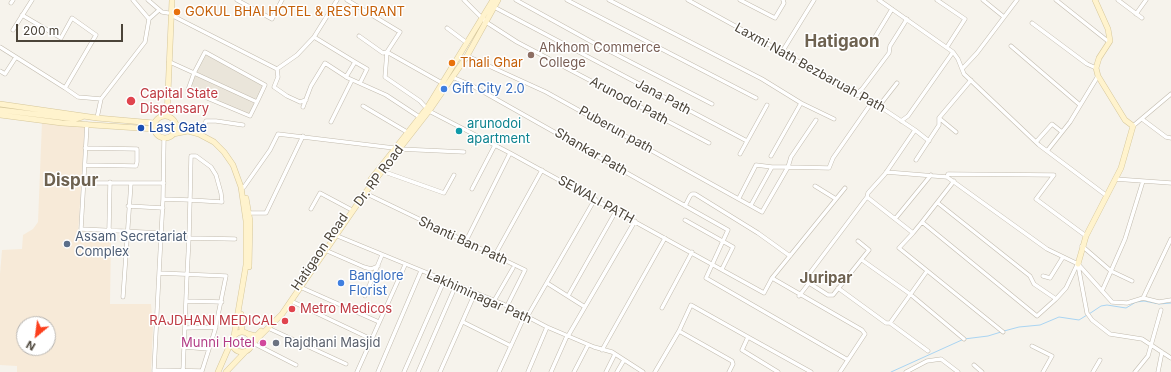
<!DOCTYPE html>
<html>
<head>
<meta charset="utf-8">
<style>
	body { margin:0 }
	#map { position:relative; width:1171px; height:372px; overflow:hidden; background:#f6f3ec; font-family:Inter,sans-serif }
	canvas { display:block }
	.north { position:absolute; left:16px; top:316px; width:40px; height:40px; box-sizing:border-box; background:#fff; border:1px solid #b7b4b0; border-radius:50%; rotate:209deg; font-size:11px; font-weight:700; line-height:16px; text-align:center; color:#4b4439 }
	.north::after { content:''; display:block; margin:auto; width:14px; height:18px; background:#fc3f1d; clip-path:polygon(50% 0,100% 100%,50% 72%,0 100%) }
	.scale { position:absolute; left:16px; top:24px; width:107px; height:18px; box-sizing:border-box; border:2px solid #4b4439; border-top:0; padding-left:5px; font-size:12px; line-height:14px; white-space:nowrap; color:#4b4439; -webkit-text-stroke:3px #fff; paint-order:stroke }
</style>
</head>
<body>
<div id="map">
<canvas width="1171" height="372"></canvas>
<div class="north">N</div>
<div class="scale">200 m</div>
</div>
<script>
const ctx = document.querySelector('canvas').getContext('2d');
ctx.lineJoin = 'round';
function paint(path, color) {
  ctx.fillStyle = color;
  ctx.fill(path, 'evenodd');
}
function toPath(rows) {
  const path = new Path2D();
  for (const r of rows) {
    if (r.length === 3) {
      path.moveTo(r[0] + r[2], r[1]);
      path.arc(r[0], r[1], r[2], 0, 2 * Math.PI);
      continue;
    }
    path.moveTo(r[0], r[1]);
    for (let i = 2; i < r.length; i += 2) path.lineTo(r[i], r[i + 1]);
  }
  return path;
}
function trace(path, color, width, dash) {
  ctx.strokeStyle = color;
  ctx.lineWidth = width;
  ctx.lineCap = dash ? 'butt' : 'round';
  ctx.setLineDash(dash || []);
  ctx.stroke(path);
}
function label(font, color, halo, rows, align = 'center') {
  ctx.font = font + ' Inter,sans-serif';
  ctx.lineWidth = 3;
  ctx.setLineDash([]);
  ctx.textBaseline = 'middle';
  ctx.strokeStyle = halo;
  ctx.fillStyle = color;
  for (const [text, x, y, turn = 0] of rows) {
    ctx.save();
    ctx.translate(x, y);
    ctx.rotate((+turn || 0) * Math.PI / 180);
    ctx.textAlign = isNaN(turn) ? turn : align;
    if (halo) ctx.strokeText(text, 0, 0);
    ctx.fillText(text, 0, 0);
    ctx.restore();
  }
}
paint(toPath([
	[205,52,265,85,250,116,188,90]
]), '#eae5da');
paint(toPath([
	[42,122,85,124,78,235,111,238,110,304,151,304,153,327,151,372,17,372,17,366,0,365,0,274,2,250,22,249,23,235,33,229,38,222],
	[24,324,48,324,48,348,24,348]
]), '#f7ead8');
trace(toPath([
	[1089,314,1101,306,1107,305,1126,308,1136,302,1144,301,1159,304,1171,303],
	[1004,331,1019,327,1040,325,1059,317,1079,320,1087,315],
	[891,372,964,339,988,336,1001,332]
]), '#a9d4f2', 1);
const street = toPath([
	[133,0,149,19],
	[148,0,162,12,168,13],
	[237,0,272,19,282,0],
	[347,0,400,32,387,52,442,83],
	[464,0,486,22,517,42,709,143],
	[516,0,592,42,712,104],
	[567,0,756,98],
	[609,0,762,79,801,103,771,156],
	[688,0,777,49,855,95,864,96,915,130,929,141],
	[740,0,775,18,784,3,783,0],
	[879,0,953,52,958,59,964,74,1039,145,1107,196],
	[937,0,965,19,947,47],
	[983,0,1004,17],
	[1056,0,1109,42],
	[1118,0,1142,18],
	[11,3,13,0],
	[494,7,747,141],
	[1136,14,1146,0],
	[22,15,61,38,72,18,96,35,65,88,78,97,101,99,97,118],
	[171,15,277,69],
	[1032,23,1087,64,1096,68],
	[447,28,467,43],
	[13,30,32,0],
	[359,36,383,53,387,52,385,77,420,101,429,111,510,153,764,293,772,278,862,330,865,334,840,372],
	[314,37,355,62,346,77],
	[872,42,892,9],
	[1011,46,1080,105],
	[0,47,65,88],
	[782,52,814,0],
	[467,56,546,92,762,212,788,167,829,168,833,158,872,102],
	[169,62,172,63,194,73,257,102,265,85,205,52,194,73,188,90,250,116,257,102],
	[355,62,367,69,360,83],
	[277,69,297,55,314,37,337,0],
	[277,69,278,77,274,87,287,96,300,102,306,100],
	[962,69,977,53,1017,0],
	[0,71,5,74,16,57],
	[452,77,471,85,728,230,706,278,848,360],
	[855,95,862,89,889,53,890,46,907,19],
	[101,99,145,42,149,19,159,10],
	[801,103,834,119],
	[363,106,407,132],
	[879,106,897,83],
	[303,107,311,86,325,63,348,78,386,95,421,118],
	[939,118,956,132],
	[1142,119,1166,137,1171,138],
	[901,121,908,116,953,52],
	[331,122,352,80],
	[87,124,81,229,161,233],
	[1133,126,1171,94],
	[915,130,885,174,868,193,867,197,913,233,922,222,1037,316,1056,299,1034,284,1030,276,938,203],
	[201,133,206,121,216,121,243,125],
	[1036,142,1052,124,1062,132],
	[399,149,464,152],
	[1047,151,1070,122,1098,76],
	[740,154,767,105],
	[916,160,939,125,939,118,971,80],
	[85,165,136,166,137,162,137,149,85,148],
	[382,171,444,193,454,175],
	[886,172,947,177,1047,249,1078,264,1112,302,1127,303,1143,298,1159,302,1171,300],
	[947,177,948,174,1054,175,1036,199,1086,236],
	[1115,179,1143,181],
	[83,183,164,183],
	[815,186,836,199],
	[241,189,244,187,270,150,278,134,394,148],
	[472,189,495,145],
	[365,193,525,270,507,306],
	[739,198,756,165,772,167],
	[163,199,190,200,222,202,221,193,216,175,211,167,196,156,191,156,190,200,189,238,187,275,183,371],
	[751,205,772,167,788,167,791,157,816,120],
	[128,206,163,208],
	[685,206,690,196,692,194,695,194,758,233,790,256],
	[311,209,320,193,350,209],
	[249,213,266,213,303,136],
	[895,219,931,175],
	[685,220,733,247,722,269],
	[922,222,954,181],
	[109,229,110,182],
	[333,232,335,235,503,304,547,327,594,347,612,352,643,372],
	[913,233,899,248,1003,332],
	[189,238,235,239],
	[466,241,510,153],
	[1082,246,1111,271,1102,291],
	[325,250,364,267,371,269,378,266],
	[495,255,542,170],
	[862,260,910,294,964,339],
	[1078,265,1087,313,1092,320,1110,334,1142,339,1171,358],
	[927,271,890,323,928,351],
	[1043,276,1050,278,1063,257],
	[772,278,845,188],
	[1132,281,1111,271,1125,239,1143,181,1171,183],
	[547,283,585,307],
	[809,283,828,295,833,295,869,250,858,241],
	[300,287,379,322],
	[838,288,886,323,890,323],
	[365,296,382,255],
	[568,296,616,211],
	[799,296,809,283,806,278,867,197],
	[123,297,131,183],
	[1143,298,1171,239],
	[1056,299,1066,288,1077,265],
	[186,301,222,302],
	[291,301,371,339],
	[494,301,513,268],
	[662,308,692,252],
	[527,317,595,199],
	[463,322,511,346],
	[185,328,216,327],
	[268,328,346,364],
	[568,336,635,221],
	[748,337,811,372],
	[253,343,296,365],
	[1032,346,1052,356,1043,372],
	[184,347,209,349],
	[602,350,665,238],
	[974,365,982,372],
	[154,370,202,371,215,330,226,276,159,273,163,199,164,138],
	[154,371,159,273],
	[357,372,405,265],
	[378,372,421,271],
	[404,372,444,281],
	[418,372,456,285],
	[440,372,475,293],
	[499,372,525,315],
	[528,372,547,327],
	[551,372,567,336],
	[574,372,588,345],
	[606,372,615,354],
	[617,372,624,360],
	[655,372,679,331],
	[729,372,733,364,732,361,679,331,691,305,748,337,742,350,778,372],
	[906,372,927,361,941,359,958,372],
	[1093,372,1100,360],
	[1135,372,1148,356,1161,310],
	[1158,372,1162,352]
]);
const secondary = toPath([
	[0,104,97,118,154,123],
	[0,110,75,119,82,117],
	[0,115,62,123,154,129],
	[167,116,172,0],
	[165,127,11],
	[175,124,191,129],
	[173,134,188,131,199,134,214,142,224,152,233,165,241,187,246,221,246,265,234,336],
	[371,179,427,108,493,0],
	[246,198,250,221,249,267],
	[1078,264,1086,236,1121,168,1133,126,1125,120,1098,76,1096,68,1099,58,1110,41,1108,29,1095,0],
	[241,314,242,332],
	[242,342,10],
	[248,334,256,336,261,331],
	[251,345,282,314,365,193,429,111,467,56,498,0],
	[218,372,232,340],
	[226,372,246,351]
]);
trace(street, '#c2bbae', 4.5);
trace(secondary, '#d6c79b', 6);
trace(street, '#fff', 3.5);
trace(secondary, '#fff3cd', 5);
for (const [x, y, r, color] of [
	[177,12,4,"#e8710a"],
	[531,55,4,"#8d6e63"],
	[452,63,4,"#e8710a"],
	[444,89,4,"#3f7fe0"],
	[131,101,5,"#e0444e"],
	[141,128,4,"#1a4fb4"],
	[459,131,4,"#0f9aa8"],
	[67,244,4,"#5c6f8a"],
	[341,283,4,"#3f7fe0"],
	[292,309,4,"#e0444e"],
	[285,321,4,"#e0444e"],
	[263,343,4,"#d1479c"],
	[276,343,4,"#6b7280"]
]) {
  const dot = new Path2D();
  dot.arc(x, y, r, 0, 2 * Math.PI);
  ctx.fillStyle = color;
  ctx.fill(dot);
  trace(dot, '#fff', 1.5);
}
label('13px', '#c56008', '#fff', [
	["GOKUL BHAI HOTEL & RESTURANT",185,12],
	["Thali Ghar",460,63]
], 'left');
label('13px', '#785e54', '#fff', [
	["Ahkhom Commerce",539,48],
	["College",539,63]
], 'left');
label('13px', '#4b4439', '#fff', [
	["Laxmi Nath Bezbaruah Path",810,68,29],
	["Jana Path",663,97,28],
	["Arunodoi Path",629,101,28],
	["Puberun path",616,130,29],
	["Shankar Path",591,152,30],
	["Dr. RP Road",379,176,-53],
	["SEWALI PATH",596,200,29],
	["Shanti Ban Path",463,241,25],
	["Hatigaon Road",320,252,-56],
	["Lakhiminagar Path",479,297,24]
]);
label('13px', '#366cbe', '#fff', [
	["Gift City 2.0",452,89],
	["Banglore",349,276],
	["Florist",349,291]
], 'left');
label('13px', '#be3a42', '#fff', [
	["Capital State",140,94],
	["Dispensary",140,109],
	["Metro Medicos",300,309],
	["RAJDHANI MEDICAL",277,321,"right"]
], 'left');
label('13px', '#0d838f', '#fff', [
	["arunodoi",467,124],
	["apartment",467,139]
], 'left');
label('13px', '#164399', '#fff', [
	["Last Gate",149,128]
], 'left');
label('13px', '#4e5e75', '#fff', [
	["Assam Secretariat",75,237],
	["Complex",75,252]
], 'left');
label('13px', '#b23c85', '#fff', [
	["Munni Hotel",255,343]
], 'right');
label('13px', '#5b616d', '#fff', [
	["Rajdhani Masjid",284,343]
], 'left');
label('bold 15px', '#6e6250', '#fff', [
	["Juripar",826,278]
]);
label('bold 17px', '#6e6250', '#fff', [
	["Hatigaon",842,42],
	["Dispur",71,181]
]);
</script>
</body>
</html>
